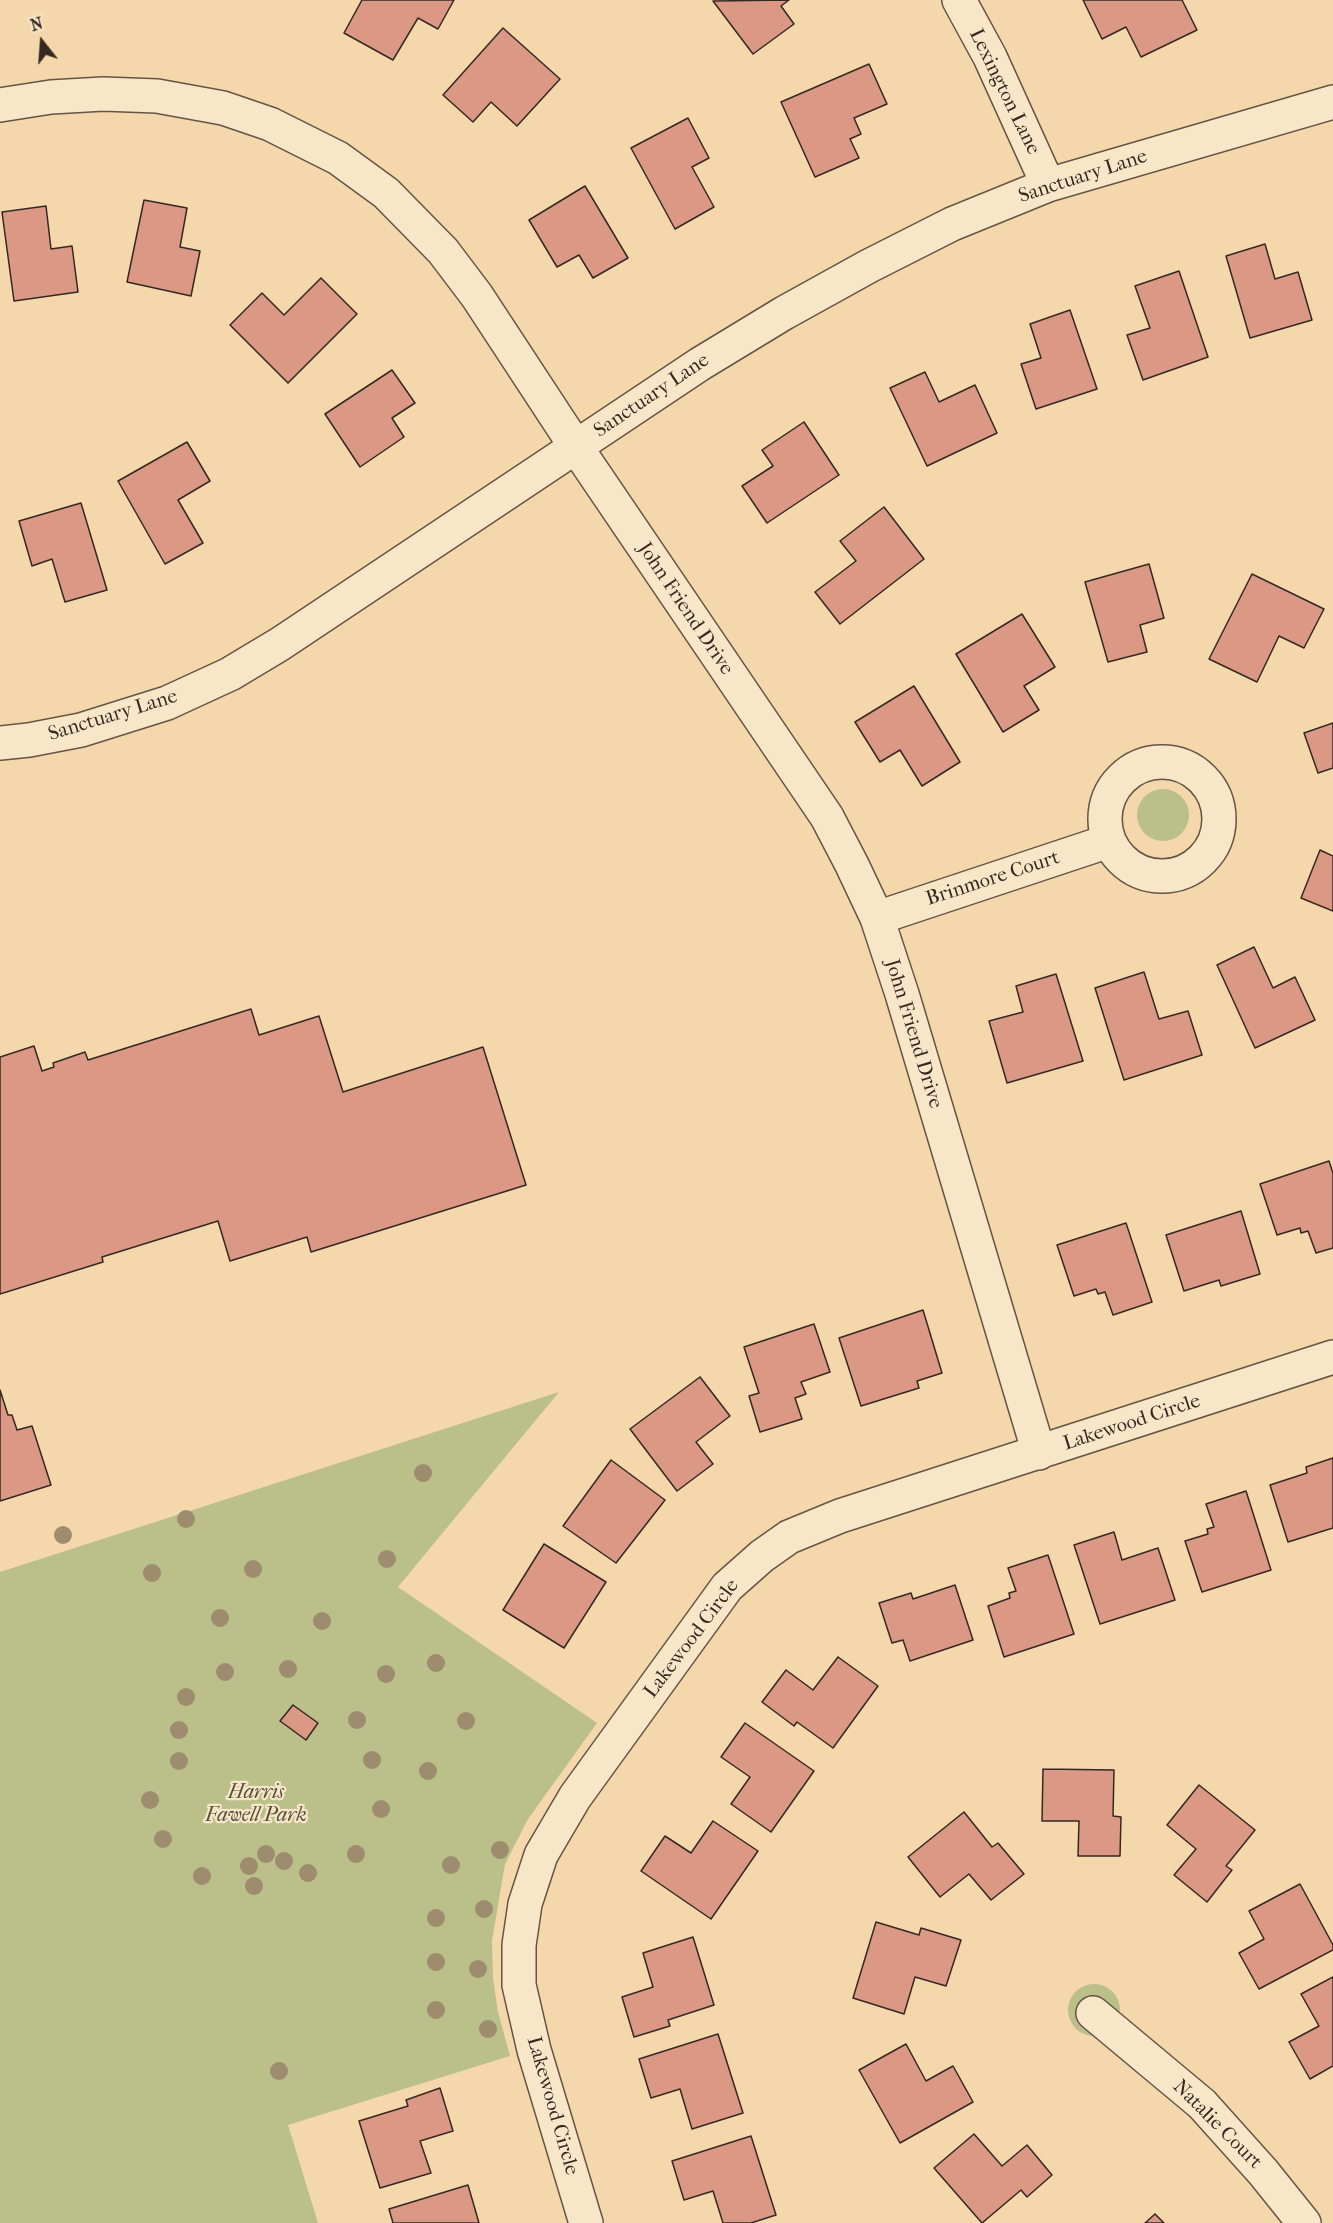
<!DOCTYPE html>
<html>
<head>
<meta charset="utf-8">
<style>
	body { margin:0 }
	#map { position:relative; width:1333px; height:2223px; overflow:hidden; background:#f4d8ab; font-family:"IM FELL French Canon",serif }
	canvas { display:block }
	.north { position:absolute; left:12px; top:12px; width:60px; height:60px; -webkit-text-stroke:4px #f8e6c8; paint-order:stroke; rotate:343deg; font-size:16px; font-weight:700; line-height:24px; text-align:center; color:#352823 }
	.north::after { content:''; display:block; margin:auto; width:21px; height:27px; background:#352823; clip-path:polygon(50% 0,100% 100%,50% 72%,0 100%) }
</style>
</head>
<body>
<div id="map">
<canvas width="1333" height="2223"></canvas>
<div class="north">N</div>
</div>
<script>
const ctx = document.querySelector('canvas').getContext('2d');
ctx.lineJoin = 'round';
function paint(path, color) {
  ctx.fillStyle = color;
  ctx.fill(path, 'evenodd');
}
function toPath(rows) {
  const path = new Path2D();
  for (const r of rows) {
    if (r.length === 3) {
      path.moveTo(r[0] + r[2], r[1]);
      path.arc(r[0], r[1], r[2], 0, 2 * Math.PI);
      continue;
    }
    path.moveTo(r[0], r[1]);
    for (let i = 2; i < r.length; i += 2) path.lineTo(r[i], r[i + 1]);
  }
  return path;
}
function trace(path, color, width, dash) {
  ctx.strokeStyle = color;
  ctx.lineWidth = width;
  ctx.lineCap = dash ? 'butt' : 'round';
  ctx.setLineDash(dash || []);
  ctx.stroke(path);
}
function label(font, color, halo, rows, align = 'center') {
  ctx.font = font + ' "IM FELL French Canon",serif';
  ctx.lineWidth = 4.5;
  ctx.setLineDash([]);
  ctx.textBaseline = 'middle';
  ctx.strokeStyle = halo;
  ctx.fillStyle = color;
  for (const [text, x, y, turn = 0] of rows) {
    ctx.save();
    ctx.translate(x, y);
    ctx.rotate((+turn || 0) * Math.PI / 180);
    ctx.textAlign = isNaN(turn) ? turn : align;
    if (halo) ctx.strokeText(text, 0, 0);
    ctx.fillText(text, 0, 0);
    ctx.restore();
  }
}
paint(toPath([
	[1163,815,26],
	[559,1392,398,1587,597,1723,528,1819,505,1864,492,1941,493,1978,498,2012,510,2056,288,2125,318,2223,0,2223,0,1572],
	[1094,2010,26]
]), '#bbbf89');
const building = toPath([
	[362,0,454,0,438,29,418,18,393,60,344,33,362,0],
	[789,0,781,6,794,24,753,54,713,1,789,0],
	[1083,0,1182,0,1197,30,1141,57,1126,27,1102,39,1083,0],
	[503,28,560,79,517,126,491,102,473,122,443,95,503,28],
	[869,64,887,104,854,118,861,134,850,139,859,158,815,177,781,102,869,64],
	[688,118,709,158,692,167,714,207,675,229,631,148,688,118],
	[585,186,628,258,593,278,579,255,557,267,529,220,585,186],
	[144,200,187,208,180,247,200,251,191,296,127,282,144,200],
	[46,206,51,249,72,246,78,292,14,301,2,212,46,206],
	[1265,244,1275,279,1298,272,1312,320,1250,338,1226,256,1265,244],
	[1179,271,1208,357,1143,380,1127,335,1150,328,1135,286,1179,271],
	[321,278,357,314,288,383,230,325,262,293,284,315,321,278],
	[1070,310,1097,389,1036,409,1021,364,1041,358,1030,324,1070,310],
	[392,370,415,403,392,418,404,437,360,467,325,414,392,370],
	[925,372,939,402,975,385,997,433,927,466,890,388,925,372],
	[804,422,839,475,767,523,742,486,773,466,762,450,804,422],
	[187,442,210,481,178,500,203,543,165,564,118,481,187,442],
	[81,503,107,590,65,602,52,559,32,566,19,521,81,503],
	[884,507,924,559,840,624,815,592,856,561,840,541,884,507],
	[1149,564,1164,618,1140,625,1147,652,1108,662,1085,582,1149,564],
	[1252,574,1324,609,1304,648,1279,636,1257,682,1209,659,1252,574],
	[1022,614,1055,667,1024,686,1039,710,1003,732,956,654,1022,614],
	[914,686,960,762,922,786,900,750,880,762,855,722,914,686],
	[1333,723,1333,768,1318,773,1304,733,1333,723],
	[1320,850,1333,856,1333,911,1301,898,1320,850],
	[1254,947,1273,988,1295,977,1315,1020,1255,1048,1217,965,1254,947],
	[1144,972,1159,1019,1188,1011,1202,1055,1124,1080,1095,988,1144,972],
	[1056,974,1083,1061,1007,1083,989,1021,1023,1012,1016,986,1056,974],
	[251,1009,259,1035,319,1016,343,1092,483,1047,526,1185,311,1252,307,1237,230,1261,218,1221,102,1257,103,1262,0,1294,0,1057,34,1046,42,1071,54,1067,53,1063,85,1052,88,1060,251,1009],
	[1329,1161,1333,1173,1333,1248,1316,1253,1308,1231,1301,1233,1300,1228,1277,1235,1260,1184,1329,1161],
	[1241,1211,1260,1274,1221,1286,1219,1280,1184,1291,1166,1235,1241,1211],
	[1126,1223,1152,1302,1113,1315,1105,1292,1098,1294,1096,1289,1074,1296,1057,1245,1126,1223],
	[923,1310,942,1373,917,1381,919,1388,861,1406,839,1338,923,1310],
	[814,1324,830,1372,801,1382,806,1394,795,1398,802,1419,760,1432,749,1396,759,1393,744,1347,814,1324],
	[700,1377,730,1416,696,1442,713,1464,677,1491,630,1429,700,1377],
	[0,1390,8,1415,12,1415,17,1430,32,1426,51,1485,0,1501,0,1390],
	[1333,1458,1333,1528,1288,1542,1270,1485,1307,1473,1306,1467,1333,1458],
	[611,1460,665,1500,616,1563,563,1526,611,1460],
	[1246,1491,1271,1570,1202,1592,1185,1541,1208,1534,1207,1529,1214,1527,1206,1504,1246,1491],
	[1114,1532,1122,1560,1158,1548,1175,1600,1100,1624,1074,1545,1114,1532],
	[544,1544,606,1582,564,1648,503,1610,544,1544],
	[1048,1555,1074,1634,1004,1657,988,1606,1010,1598,1009,1593,1016,1591,1008,1568,1048,1555],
	[955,1585,973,1640,910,1661,903,1640,892,1643,879,1603,911,1593,913,1599,955,1585],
	[838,1657,878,1686,833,1748,797,1722,794,1726,762,1702,786,1670,813,1690,838,1657],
	[293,1705,318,1723,306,1740,280,1721,293,1705],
	[745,1723,814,1771,771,1832,731,1804,750,1777,721,1757,745,1723],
	[1043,1769,1114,1770,1113,1816,1121,1817,1120,1856,1078,1856,1079,1821,1042,1821,1043,1769],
	[1199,1785,1255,1830,1226,1866,1232,1870,1207,1902,1174,1875,1196,1849,1167,1825,1199,1785],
	[964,1812,992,1847,998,1843,1024,1874,991,1900,969,1874,940,1897,908,1857,964,1812],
	[713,1821,758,1851,711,1919,641,1871,665,1836,691,1853,713,1821],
	[1300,1884,1333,1945,1333,1950,1259,1989,1239,1953,1264,1939,1249,1911,1300,1884],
	[876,1922,919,1935,921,1928,961,1940,946,1986,915,1977,904,2014,853,1998,876,1922],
	[693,1937,714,2005,668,2020,670,2026,634,2037,622,1997,653,1987,643,1953,693,1937],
	[1333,1977,1333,2066,1310,2079,1289,2042,1319,2026,1301,1994,1333,1977],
	[718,2034,743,2113,692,2129,680,2089,651,2098,639,2059,718,2034],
	[906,2044,926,2081,953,2066,973,2102,900,2143,859,2070,906,2044],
	[440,2088,453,2131,420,2141,431,2173,380,2188,359,2121,408,2106,406,2100,440,2088],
	[974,2134,1002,2166,1027,2145,1052,2175,1027,2197,1021,2190,982,2223,934,2168,974,2134],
	[751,2136,776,2215,751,2223,723,2223,713,2191,684,2200,672,2161,751,2136],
	[468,2185,479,2223,393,2223,389,2209,468,2185],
	[1155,2214,1164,2223,1145,2223,1155,2214]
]);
paint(building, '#db9885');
trace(building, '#352823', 1.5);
const minor = toPath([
	[959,0,990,57,1048,185],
	[0,105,51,97,103,94,157,96,223,108,270,124,338,158,386,193,443,251,477,296,576,447,827,817,852,865,877,918,902,994,1039,1453],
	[0,743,29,740,81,730,167,703,230,674,280,644,700,364,784,313,869,266,952,224,1048,185,1333,102],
	[1162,819,57],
	[877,918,1109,841],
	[1093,2013,1202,2104,1263,2172,1304,2223],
	[586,2223,534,2050,519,1985,519,1945,525,1904,541,1855,575,1797,727,1587,762,1556,789,1537,840,1516,1333,1357]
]);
trace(minor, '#655445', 36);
trace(minor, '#f8e6c8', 33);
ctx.fillStyle = '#9d8c6e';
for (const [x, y] of [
	[423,1473],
	[186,1519],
	[63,1535],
	[387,1559],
	[253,1569],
	[152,1573],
	[220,1618],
	[322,1621],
	[436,1663],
	[288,1669],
	[225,1672],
	[386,1674],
	[186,1697],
	[357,1720],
	[466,1721],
	[179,1730],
	[372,1760],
	[179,1761],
	[428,1771],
	[150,1800],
	[381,1809],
	[163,1839],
	[500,1850],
	[266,1854],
	[356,1854],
	[284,1861],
	[451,1865],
	[249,1866],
	[308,1873],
	[202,1876],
	[254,1886],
	[484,1909],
	[436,1918],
	[436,1962],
	[478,1969],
	[436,2010],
	[488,2029],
	[279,2071]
]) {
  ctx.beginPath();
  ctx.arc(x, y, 9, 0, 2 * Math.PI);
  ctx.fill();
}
label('20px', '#352823', '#f8e6c8', [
	["Lexington Lane",1004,92,64],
	["Sanctuary Lane",1083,177,-18],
	["Sanctuary Lane",652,396,-34],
	["John Friend Drive",685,609,56],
	["Sanctuary Lane",113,716,-17],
	["Brinmore Court",993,879,-18],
	["John Friend Drive",913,1034,73],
	["Lakewood Circle",1132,1423,-18],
	["Lakewood Circle",692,1639,-53],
	["Lakewood Circle",552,2106,74],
	["Natalie Court",1217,2125,45]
]);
label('italic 20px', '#564e3c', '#f8e6c8', [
	["Harris",256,1793],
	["Fawell Park",256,1816]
]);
</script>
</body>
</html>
